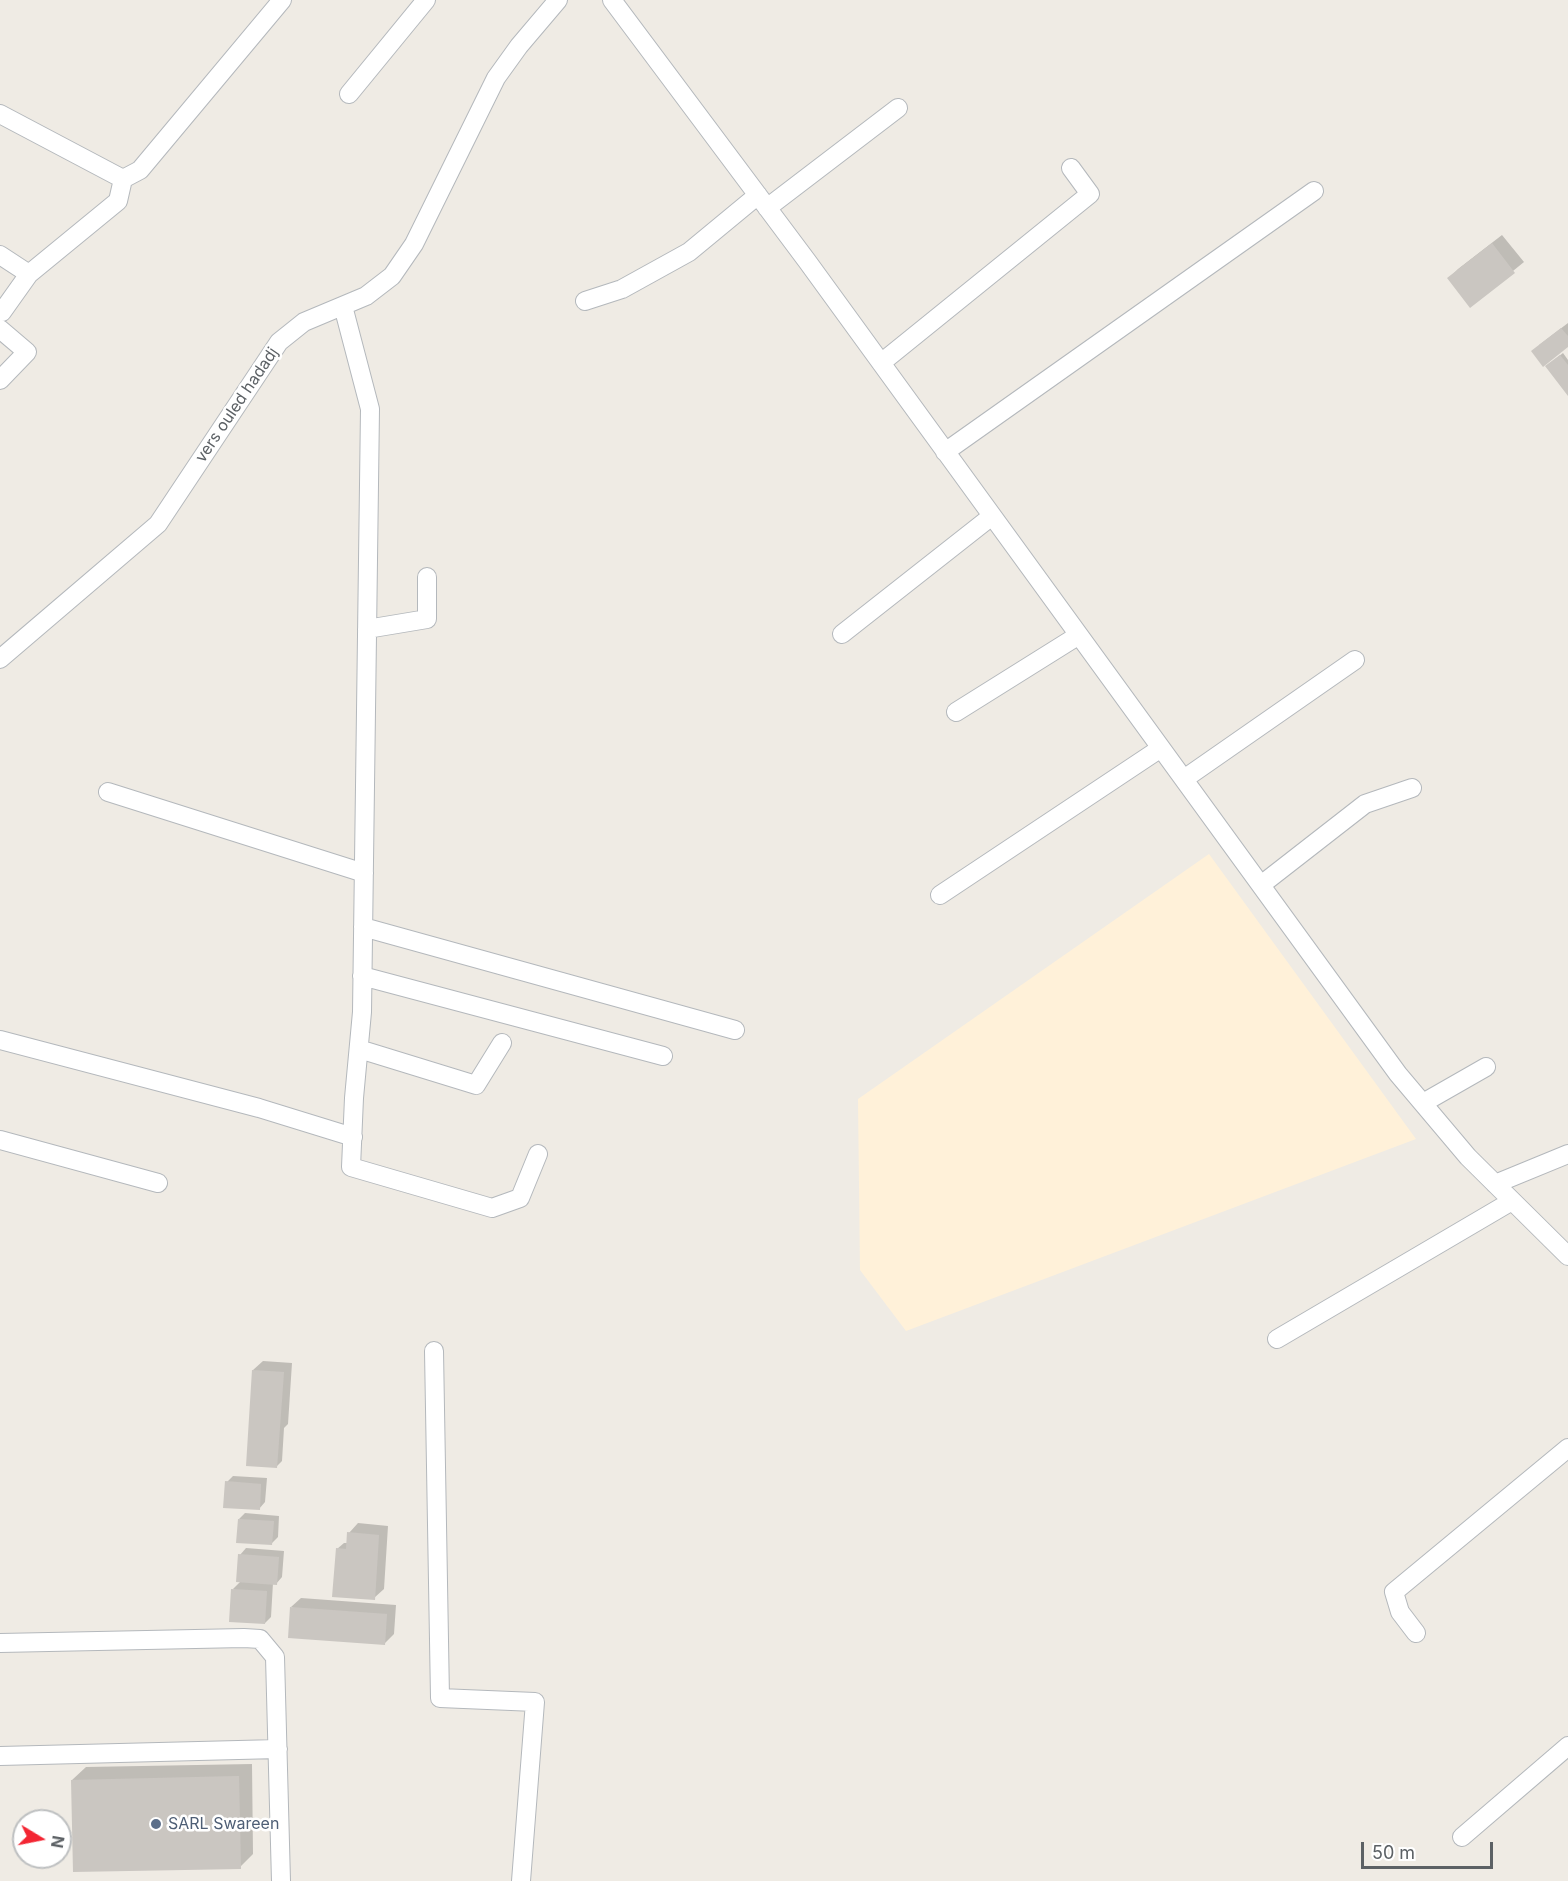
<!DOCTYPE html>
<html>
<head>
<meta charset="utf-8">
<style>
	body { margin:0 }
	#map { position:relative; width:1568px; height:1881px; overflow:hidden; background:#efebe4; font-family:Inter,sans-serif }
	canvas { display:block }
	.north { position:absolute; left:12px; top:1809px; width:60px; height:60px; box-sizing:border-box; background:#fff; border:2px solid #bec0c1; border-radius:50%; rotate:100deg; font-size:16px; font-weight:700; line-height:24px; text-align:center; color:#5c6165 }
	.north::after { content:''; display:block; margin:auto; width:21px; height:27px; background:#f32633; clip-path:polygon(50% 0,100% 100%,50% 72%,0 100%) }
	.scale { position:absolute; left:1361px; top:1842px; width:132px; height:27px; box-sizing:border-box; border:3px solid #5c6165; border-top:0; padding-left:8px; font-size:18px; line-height:21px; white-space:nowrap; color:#5c6165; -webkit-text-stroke:4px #fff; paint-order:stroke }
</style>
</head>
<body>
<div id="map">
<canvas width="1568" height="1881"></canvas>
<div class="north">N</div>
<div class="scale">50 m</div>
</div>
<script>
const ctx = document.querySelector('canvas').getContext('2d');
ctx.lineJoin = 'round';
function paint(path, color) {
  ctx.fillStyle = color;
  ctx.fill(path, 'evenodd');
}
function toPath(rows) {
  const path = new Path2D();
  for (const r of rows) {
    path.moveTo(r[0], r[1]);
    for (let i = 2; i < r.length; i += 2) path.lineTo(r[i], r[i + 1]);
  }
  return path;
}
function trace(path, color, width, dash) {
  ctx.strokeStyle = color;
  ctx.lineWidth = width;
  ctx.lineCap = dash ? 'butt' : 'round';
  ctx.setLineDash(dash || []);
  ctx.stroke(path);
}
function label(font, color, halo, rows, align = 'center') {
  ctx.font = font + ' Inter,sans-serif';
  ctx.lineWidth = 5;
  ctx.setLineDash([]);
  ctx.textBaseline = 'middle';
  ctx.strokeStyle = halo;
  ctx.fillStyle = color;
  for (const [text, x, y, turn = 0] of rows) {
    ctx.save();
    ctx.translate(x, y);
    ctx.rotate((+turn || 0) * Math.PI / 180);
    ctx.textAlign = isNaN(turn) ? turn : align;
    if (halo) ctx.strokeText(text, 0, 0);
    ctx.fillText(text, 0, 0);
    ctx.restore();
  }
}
paint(toPath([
	[1209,854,1416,1139,906,1331,860,1270,858,1099]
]), '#fff1d9');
paint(toPath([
	[1502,235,1524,262,1470,306,1449,278,1458,269],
	[1568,323,1568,345,1539,345],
	[1563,353,1568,360,1568,394,1549,364],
	[263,1361,292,1363,288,1424,284,1428,282,1461,276,1467,253,1370],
	[233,1476,267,1478,265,1502,259,1509,227,1482],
	[245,1513,279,1516,278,1537,271,1544,239,1519],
	[358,1523,388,1526,384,1589,374,1598,337,1549,344,1543,348,1543,349,1533],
	[246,1548,284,1551,282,1577,276,1584,273,1583,271,1617,265,1623,233,1589,241,1581,240,1555],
	[301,1598,396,1605,394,1634,384,1644,291,1607],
	[252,1764,253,1854,240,1867,72,1780,86,1767]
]), '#0003');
paint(toPath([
	[1492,243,1515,273,1470,308,1447,278],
	[1561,328,1568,336,1568,347,1543,367,1531,351],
	[1560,355,1568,365,1568,396,1545,366],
	[252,1370,284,1372,277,1468,246,1466],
	[225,1481,261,1484,260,1510,223,1508],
	[238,1519,274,1521,272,1545,236,1543],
	[347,1532,379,1535,375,1600,332,1597,336,1548,346,1549],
	[238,1554,279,1557,277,1585,236,1582],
	[231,1589,267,1591,265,1624,229,1622],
	[290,1607,387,1614,385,1645,288,1638],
	[239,1776,241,1869,73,1872,71,1780]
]), '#cac6c1');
const minor = toPath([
	[612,0,807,261,1398,1074,1468,1157,1568,1256],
	[349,94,426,0],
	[0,114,123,179,140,170,282,0],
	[767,208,898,108],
	[0,255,29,274],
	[585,301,622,289,689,252,758,195],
	[343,306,370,409,362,1012,354,1098,351,1167,492,1208,520,1198,538,1154],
	[0,312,2,312,29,274,118,201,123,179],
	[0,329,27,352,0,380],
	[881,363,1090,194,1071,168],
	[945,452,1314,191],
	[367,629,427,619,427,577],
	[842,634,992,516],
	[0,659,158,524,279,342,304,322,366,296,392,276,414,244,496,78,519,46,558,0],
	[956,712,1079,635],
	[1184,779,1355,660],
	[108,792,364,873],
	[1261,885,1365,804,1412,788],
	[940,895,1161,748],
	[363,927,735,1030],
	[362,976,663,1056],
	[0,1040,259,1108,353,1137],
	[359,1049,476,1085,502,1043],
	[1423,1103,1486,1067],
	[0,1140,158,1183],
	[1495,1184,1568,1154],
	[1277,1339,1512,1201],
	[434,1351,440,1698,535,1702,521,1881],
	[1416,1633,1400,1612,1394,1592,1568,1448],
	[0,1643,244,1638,260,1639,275,1657,281,1881],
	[0,1756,278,1749],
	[1462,1837,1568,1746]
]);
trace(minor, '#b4b8bc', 20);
trace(minor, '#fff', 18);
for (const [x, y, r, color] of [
	[156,1824,6,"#5c6f8a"]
]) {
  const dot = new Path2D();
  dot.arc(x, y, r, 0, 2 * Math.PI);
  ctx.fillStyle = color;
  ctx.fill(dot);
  trace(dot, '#fff', 2);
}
label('16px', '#5c6165', '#fff', [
	["vers ouled hadadj",237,405,-56]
]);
label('16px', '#4e5e75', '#fff', [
	["SARL Swareen",168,1824]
], 'left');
</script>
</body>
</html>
